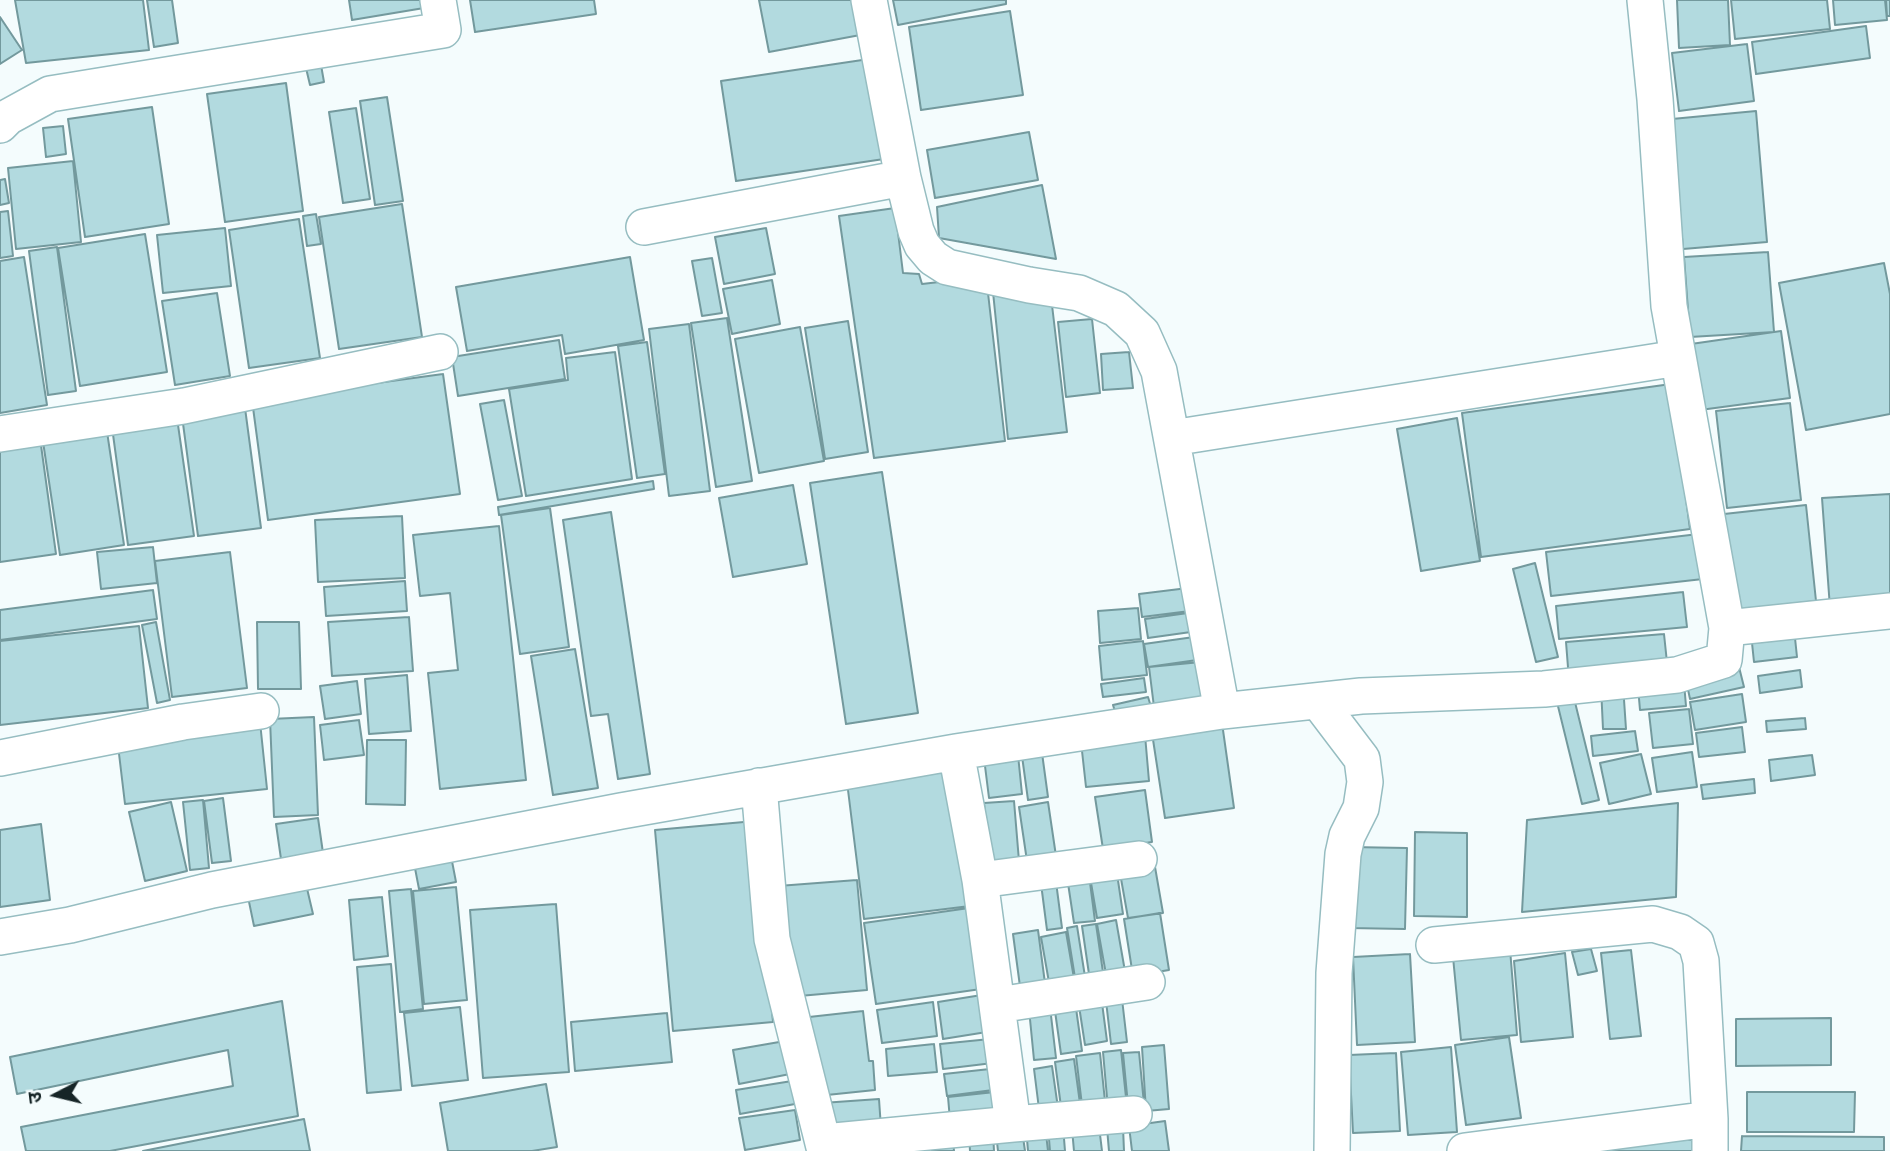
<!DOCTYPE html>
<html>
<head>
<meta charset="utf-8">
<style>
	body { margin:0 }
	#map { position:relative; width:1890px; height:1151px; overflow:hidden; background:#f4fcfd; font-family:Arial,"Noto Sans Devanagari",sans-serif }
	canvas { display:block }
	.north { position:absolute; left:21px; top:1060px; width:70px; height:70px; -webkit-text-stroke:5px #f4fcfd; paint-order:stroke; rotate:263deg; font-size:19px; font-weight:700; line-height:28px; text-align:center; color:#162527 }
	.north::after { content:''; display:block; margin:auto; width:24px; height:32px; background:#162527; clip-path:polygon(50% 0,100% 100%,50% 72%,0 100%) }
</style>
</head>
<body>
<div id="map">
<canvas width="1890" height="1151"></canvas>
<div class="north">उ</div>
</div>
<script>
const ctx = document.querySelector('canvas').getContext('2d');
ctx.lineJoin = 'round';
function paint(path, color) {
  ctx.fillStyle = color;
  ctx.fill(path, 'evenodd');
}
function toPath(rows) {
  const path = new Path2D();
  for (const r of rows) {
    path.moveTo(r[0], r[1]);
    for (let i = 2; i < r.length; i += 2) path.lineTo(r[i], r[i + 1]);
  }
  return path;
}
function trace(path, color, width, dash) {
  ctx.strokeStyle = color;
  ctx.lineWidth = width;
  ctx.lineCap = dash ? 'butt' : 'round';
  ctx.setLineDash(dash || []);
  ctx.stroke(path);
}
const building = toPath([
	[15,0,143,0,149,50,26,63,15,0],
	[147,0,172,0,178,43,154,47,147,0],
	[349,0,423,0,424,8,352,20,349,0],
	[470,0,594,0,596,14,475,32,470,0],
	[759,0,865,0,871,33,769,52,759,0],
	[893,0,1006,0,1006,4,898,25,893,0],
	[1677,0,1728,0,1730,45,1679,48,1677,0],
	[1731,0,1827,0,1830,29,1735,39,1731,0],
	[1833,0,1885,0,1887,20,1835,25,1833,0],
	[1886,0,1890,0,1890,16,1887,16,1886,0],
	[1010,11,1023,95,921,110,909,27,1010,11],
	[0,17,22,50,0,64,0,17],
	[1866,26,1870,58,1756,74,1752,42,1866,26],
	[1747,44,1754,101,1679,111,1672,53,1747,44],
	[869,59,884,159,736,181,721,81,869,59],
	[321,65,324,82,310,85,306,68,321,65],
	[286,83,303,211,225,222,207,94,286,83],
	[387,97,403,201,375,205,360,101,387,97],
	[152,107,169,224,85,237,68,119,152,107],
	[356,108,370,199,343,203,329,112,356,108],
	[1756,111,1767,242,1683,249,1672,119,1756,111],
	[63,126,66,154,46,157,43,128,63,126],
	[1029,132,1038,180,935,198,927,150,1029,132],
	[73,161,81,242,16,249,8,168,73,161],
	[5,179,9,203,0,205,0,180,5,179],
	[1042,185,1056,259,939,238,937,207,1042,185],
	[402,204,422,337,339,349,319,217,402,204],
	[895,208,903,273,919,274,922,284,948,281,988,293,1005,441,874,458,839,216,895,208],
	[8,211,13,256,0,258,0,212,8,211],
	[316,214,321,244,307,246,303,216,316,214],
	[299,219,320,358,249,368,229,230,299,219],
	[225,228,231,286,163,293,157,235,225,228],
	[766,228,775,274,724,284,715,237,766,228],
	[145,234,167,372,80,386,58,248,145,234],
	[57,247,76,391,48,395,29,251,57,247],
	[1768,252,1774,332,1690,337,1684,257,1768,252],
	[24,257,47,405,0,413,0,261,24,257],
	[630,257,644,340,565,354,562,335,467,351,456,287,630,257],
	[712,258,722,313,702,316,692,261,712,258],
	[1884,263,1890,294,1890,414,1806,430,1779,283,1884,263],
	[772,280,780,324,732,334,723,289,772,280],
	[993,292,1052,305,1067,432,1008,439,993,292],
	[217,293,230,376,175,385,162,301,217,293],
	[727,318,752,481,716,487,691,323,727,318],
	[1092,319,1100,393,1066,397,1058,322,1092,319],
	[848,321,868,452,825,459,805,328,848,321],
	[689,324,710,491,669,496,649,329,689,324],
	[800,327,824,461,759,473,735,339,800,327],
	[1781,331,1790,398,1700,410,1691,344,1781,331],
	[559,340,565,379,458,396,452,357,559,340],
	[647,342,665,474,637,478,618,346,647,342],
	[615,352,632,479,526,496,509,389,568,380,566,358,615,352],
	[1129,352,1133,388,1103,390,1101,354,1129,352],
	[443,374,460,494,268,520,252,400,443,374],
	[1671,384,1690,529,1481,557,1462,413,1671,384],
	[504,400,522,496,498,500,480,404,504,400],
	[1790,403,1801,500,1727,508,1716,411,1790,403],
	[245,408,261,528,198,536,182,416,245,408],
	[177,418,194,536,128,545,112,427,177,418],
	[1457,418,1480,561,1421,571,1397,429,1457,418],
	[106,425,124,545,60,555,42,435,106,425],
	[40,438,56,554,0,562,0,443,40,438],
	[882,472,918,713,846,724,810,483,882,472],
	[653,481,654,489,499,515,498,507,653,481],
	[793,485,807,564,733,577,719,498,793,485],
	[1890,494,1890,604,1830,608,1822,498,1890,494],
	[1806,505,1816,601,1735,610,1724,514,1806,505],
	[550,508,569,647,520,654,501,515,550,508],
	[611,512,650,774,618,779,608,714,591,716,563,520,611,512],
	[402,516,405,578,318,582,315,520,402,516],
	[499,526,526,780,440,789,428,673,458,670,450,593,420,596,413,535,499,526],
	[1707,533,1712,578,1551,596,1546,552,1707,533],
	[153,547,157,583,101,589,97,552,153,547],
	[230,552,247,688,172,697,155,561,230,552],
	[1535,563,1558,657,1536,662,1513,569,1535,563],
	[405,581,407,611,326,616,324,587,405,581],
	[1188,588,1190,611,1142,617,1139,594,1188,588],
	[153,590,157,619,0,640,0,610,153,590],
	[1683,592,1687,627,1559,639,1556,606,1683,592],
	[1138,608,1141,639,1100,643,1098,611,1138,608],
	[1195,612,1198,631,1148,638,1145,619,1195,612],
	[409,617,413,671,332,676,328,622,409,617],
	[156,622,170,700,157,703,142,625,156,622],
	[257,622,299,622,301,689,258,689,257,622],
	[139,626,148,708,0,725,0,641,139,626],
	[1664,634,1668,672,1569,680,1566,642,1664,634],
	[1194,637,1197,660,1148,667,1144,644,1194,637],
	[1795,638,1797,657,1754,662,1752,643,1795,638],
	[1143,641,1147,675,1102,680,1099,646,1143,641],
	[575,649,598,788,553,795,531,656,575,649],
	[1201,662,1205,701,1154,707,1149,667,1201,662],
	[1738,663,1744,687,1690,699,1685,675,1738,663],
	[1800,670,1802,687,1760,693,1758,676,1800,670],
	[407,675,411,731,369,734,365,679,407,675],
	[1144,678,1146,692,1103,697,1101,684,1144,678],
	[357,681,361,714,325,719,320,686,357,681],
	[1684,683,1686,706,1640,710,1638,687,1684,683],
	[1623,685,1626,729,1603,729,1601,687,1623,685],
	[1572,690,1599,800,1582,804,1555,694,1572,690],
	[1742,694,1746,722,1695,730,1690,702,1742,694],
	[1148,697,1152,710,1117,718,1113,705,1148,697],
	[1689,709,1693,744,1653,748,1649,713,1689,709],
	[314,717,318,815,274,817,270,719,314,717],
	[1805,718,1806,729,1767,732,1766,721,1805,718],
	[359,720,364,755,324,760,320,725,359,720],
	[260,722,267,789,125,804,117,737,260,722],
	[1222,723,1234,808,1165,818,1152,733,1222,723],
	[1742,727,1745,752,1699,757,1696,733,1742,727],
	[1635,731,1638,751,1593,756,1591,736,1635,731],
	[1145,735,1149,781,1086,787,1081,742,1145,735],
	[367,740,406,740,405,805,366,804,367,740],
	[1692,752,1697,787,1657,792,1652,758,1692,752],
	[1042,753,1048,797,1028,800,1022,756,1042,753],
	[1641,754,1651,794,1609,804,1600,763,1641,754],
	[1018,755,1022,794,989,798,984,758,1018,755],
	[1812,755,1815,775,1771,781,1769,760,1812,755],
	[953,769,970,906,864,919,847,782,953,769],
	[1754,779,1755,793,1703,799,1701,785,1754,779],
	[1145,790,1152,842,1103,849,1095,797,1145,790],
	[223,798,231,861,212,863,204,801,223,798],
	[203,800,209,868,190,870,183,802,203,800],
	[1014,801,1019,861,989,864,984,803,1014,801],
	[171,802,187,871,145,881,129,812,171,802],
	[1048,802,1056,856,1027,861,1019,807,1048,802],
	[1678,803,1676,897,1522,912,1527,820,1678,803],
	[318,818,323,853,281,859,276,824,318,818],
	[755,821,773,1022,673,1031,655,830,755,821],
	[41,824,50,900,0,907,0,830,41,824],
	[1415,832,1467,833,1467,917,1414,916,1415,832],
	[1350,847,1407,848,1405,929,1349,928,1350,847],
	[451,856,456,882,419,889,414,863,451,856],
	[1088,867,1095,921,1074,923,1066,870,1088,867],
	[1116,867,1123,914,1097,918,1089,871,1116,867],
	[1155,867,1163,913,1128,918,1120,873,1155,867],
	[1055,874,1062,928,1047,930,1040,876,1055,874],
	[305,880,313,914,254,926,247,892,305,880],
	[857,880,867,990,788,997,778,886,857,880],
	[456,887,467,1000,424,1004,413,891,456,887],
	[411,889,423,1009,400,1012,389,891,411,889],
	[382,897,388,956,354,960,349,900,382,897],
	[556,904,569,1072,483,1078,470,910,556,904],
	[976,907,988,988,876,1004,864,923,976,907],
	[1160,913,1169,970,1133,976,1124,919,1160,913],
	[1116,920,1126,977,1107,980,1097,924,1116,920],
	[1096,924,1104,979,1090,981,1082,926,1096,924],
	[1077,926,1086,983,1076,984,1067,928,1077,926],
	[1038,930,1046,991,1021,994,1013,934,1038,930],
	[1066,932,1075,984,1050,988,1041,937,1066,932],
	[1510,949,1517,1035,1461,1040,1453,957,1510,949],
	[1591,949,1597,971,1578,975,1572,952,1591,949],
	[1631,950,1641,1036,1610,1039,1601,953,1631,950],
	[1565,953,1573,1037,1521,1042,1514,961,1565,953],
	[1410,954,1415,1042,1357,1045,1353,957,1410,954],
	[391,964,401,1090,367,1093,357,967,391,964],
	[988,994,993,1031,943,1039,938,1002,988,994],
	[1122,999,1127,1042,1111,1044,1106,1001,1122,999],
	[282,1001,298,1116,110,1151,26,1151,21,1127,233,1086,228,1050,17,1094,10,1057,282,1001],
	[1075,1001,1082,1051,1061,1054,1054,1004,1075,1001],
	[933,1002,937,1036,882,1043,877,1010,933,1002],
	[1102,1003,1107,1041,1085,1045,1079,1006,1102,1003],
	[460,1007,468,1080,412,1086,404,1013,460,1007],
	[1050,1007,1056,1058,1034,1060,1029,1009,1050,1007],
	[863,1011,869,1061,873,1061,875,1090,817,1096,809,1017,863,1011],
	[667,1013,672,1062,575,1071,571,1022,667,1013],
	[1831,1018,1831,1065,1736,1066,1736,1019,1831,1018],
	[1509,1037,1521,1118,1466,1125,1455,1045,1509,1037],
	[990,1039,993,1063,943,1069,940,1044,990,1039],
	[785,1041,790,1074,739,1084,733,1050,785,1041],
	[934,1044,937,1072,888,1076,886,1049,934,1044],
	[1164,1045,1169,1109,1146,1111,1142,1047,1164,1045],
	[1451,1047,1457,1132,1408,1135,1401,1052,1451,1047],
	[1121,1050,1127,1107,1108,1109,1103,1052,1121,1050],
	[1139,1052,1144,1104,1128,1105,1123,1053,1139,1052],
	[1100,1053,1106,1111,1083,1113,1076,1056,1100,1053],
	[1396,1053,1400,1131,1353,1133,1349,1055,1396,1053],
	[1074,1059,1081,1111,1062,1114,1055,1062,1074,1059],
	[1052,1066,1059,1115,1040,1117,1034,1069,1052,1066],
	[990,1069,993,1090,947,1096,944,1074,990,1069],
	[792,1081,795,1104,740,1114,736,1090,792,1081],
	[546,1084,557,1147,532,1151,448,1151,440,1103,546,1084],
	[995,1092,997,1115,950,1120,948,1097,995,1092],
	[1747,1092,1855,1092,1854,1132,1747,1132,1747,1092],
	[879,1099,881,1128,825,1133,822,1103,879,1099],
	[795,1110,800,1140,745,1150,739,1118,795,1110],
	[304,1119,310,1151,143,1151,304,1119],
	[1165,1121,1169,1151,1132,1151,1129,1126,1165,1121],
	[1045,1125,1048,1151,1028,1151,1026,1127,1045,1125],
	[1063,1126,1065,1151,1050,1151,1048,1127,1063,1126],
	[1099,1126,1102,1151,1074,1151,1072,1129,1099,1126],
	[1123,1127,1124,1151,1109,1151,1107,1128,1123,1127],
	[1022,1130,1025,1151,998,1151,996,1133,1022,1130],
	[993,1132,994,1151,970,1151,969,1134,993,1132],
	[1742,1136,1884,1137,1884,1151,1741,1151,1742,1136],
	[1604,1139,1694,1140,1694,1151,1603,1151,1604,1139],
	[953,1140,954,1151,932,1151,931,1142,953,1140]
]);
paint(building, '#b2dadf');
trace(building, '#73999d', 2);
const street = toPath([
	[869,0,903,178,916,231,922,245,933,258,947,267,1029,285,1079,293,1116,309,1142,333,1159,371,1222,711],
	[1645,0,1655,99,1669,306,1727,628,1890,611],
	[0,125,8,117,50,94,443,30,438,0],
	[644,227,903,178],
	[0,434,184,406,440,352],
	[1172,438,1678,358],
	[1318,701,1362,759,1365,782,1361,808,1347,836,1343,854,1334,973,1332,1151],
	[956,752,980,880,1013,1124],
	[0,758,183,722,261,711],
	[759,786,772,939,825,1151],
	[980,880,1139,859],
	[0,937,70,925,212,890,357,862,621,811,956,752,1222,711,1361,696,1544,689,1677,675,1724,660,1727,628],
	[1434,945,1653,924,1680,932,1696,943,1701,961,1710,1119],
	[998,1005,1147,982],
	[824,1142,1013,1124,1134,1114],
	[1465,1151,1710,1119,1710,1151]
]);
trace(street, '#96bdc1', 38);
trace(street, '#fff', 35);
</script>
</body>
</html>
